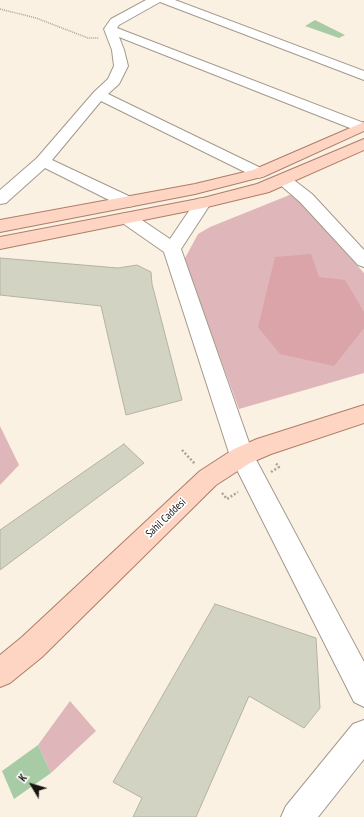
<!DOCTYPE html>
<html>
<head>
<meta charset="utf-8">
<style>
	body { margin:0 }
	#map { position:relative; width:364px; height:817px; overflow:hidden; background:#fbf1e3; font-family:"PT Sans Narrow",sans-serif }
	canvas { display:block }
	.north { position:absolute; left:12px; top:765px; width:40px; height:40px; -webkit-text-stroke:3px #fff; paint-order:stroke; rotate:308deg; font-size:11px; font-weight:700; line-height:16px; text-align:center; color:#181510 }
	.north::after { content:''; display:block; margin:auto; width:14px; height:18px; background:#181510; clip-path:polygon(50% 0,100% 100%,50% 72%,0 100%) }
</style>
</head>
<body>
<div id="map">
<canvas width="364" height="817"></canvas>
<div class="north">K</div>
</div>
<script>
const ctx = document.querySelector('canvas').getContext('2d');
ctx.lineJoin = 'round';
function paint(path, color) {
  ctx.fillStyle = color;
  ctx.fill(path, 'evenodd');
}
function toPath(rows) {
  const path = new Path2D();
  for (const r of rows) {
    path.moveTo(r[0], r[1]);
    for (let i = 2; i < r.length; i += 2) path.lineTo(r[i], r[i + 1]);
  }
  return path;
}
function trace(path, color, width, dash) {
  ctx.strokeStyle = color;
  ctx.lineWidth = width;
  ctx.lineCap = dash ? 'butt' : 'round';
  ctx.setLineDash(dash || []);
  ctx.stroke(path);
}
function label(font, color, halo, rows, align = 'center') {
  ctx.font = font + ' "PT Sans Narrow",sans-serif';
  ctx.lineWidth = 3.5;
  ctx.setLineDash([]);
  ctx.textBaseline = 'middle';
  ctx.strokeStyle = halo;
  ctx.fillStyle = color;
  for (const [text, x, y, turn = 0] of rows) {
    ctx.save();
    ctx.translate(x, y);
    ctx.rotate((+turn || 0) * Math.PI / 180);
    ctx.textAlign = isNaN(turn) ? turn : align;
    if (halo) ctx.strokeText(text, 0, 0);
    ctx.fillText(text, 0, 0);
    ctx.restore();
  }
}
paint(toPath([
	[292,194,364,273,364,373,239,409,184,260,198,234,210,227],
	[0,426,19,465,0,485],
	[70,701,96,731,51,773,38,745]
]), '#dfb6ba');
paint(toPath([
	[311,254,319,277,345,280,364,312,364,328,334,366,280,354,258,327,275,257]
]), '#daa4a9');
paint(toPath([
	[315,20,345,35,339,38,305,26],
	[38,745,51,773,14,799,2,771]
]), '#a7cba5');
const building = toPath([
	[0,258,118,268,137,265,151,272,152,284,182,400,126,415,101,306,0,295,0,258],
	[124,444,144,463,0,570,0,530,124,444],
	[215,604,316,638,320,708,304,728,249,696,196,817,133,817,142,798,113,782,215,604]
]);
paint(building, '#d2d3c3');
trace(building, '#b2b3a3', 1);
const minor = toPath([
	[146,0,175,0,364,71,364,80,160,2,119,25,117,28,364,123,364,130,355,130,119,37,124,50,128,66,119,84,108,94,265,170,267,173,265,176,259,178,253,176,101,101,52,160,133,198,135,202,133,206,127,207,121,206,45,168,6,203,0,204,0,190,37,158,94,92,108,79,114,66,112,50,104,29,106,26,111,19,146,0],
	[284,175,290,177,312,194,364,250,364,267,358,265,300,202,278,183,276,180,278,177,284,175],
	[203,198,209,199,211,203,181,249,253,454,364,662,364,707,354,702,230,456,164,252,121,222,118,218,121,214,127,213,133,214,170,239,197,199,203,198],
	[364,720,364,759,318,817,281,817,286,806,353,724,364,720]
]);
const major = toPath([
	[364,122,364,131,265,176,195,194,0,232,0,220,195,184,253,170,364,122],
	[364,139,364,150,269,192,203,208,0,249,0,237,203,198,257,184,364,139],
	[364,405,364,423,271,454,250,463,216,485,42,657,10,683,0,687,0,655,22,637,200,471,234,449,257,439,364,405]
]);
trace(minor, '#a2998c', 2);
trace(major, '#ad7e69', 2);
trace(toPath([
	[0,9,36,18,88,38,99,38]
]), '#aca499', 1.5, [1, 1]);
trace(toPath([
	[182,450,195,464],
	[271,472,279,467,275,462],
	[222,493,227,499,238,492]
]), '#aca499', 2.5, [2, 2]);
paint(minor, '#fff');
paint(major, '#fed4c2');
label('11px', '#181510', '#fff', [
	["Sahil Caddesi",166,518,-44]
]);
</script>
</body>
</html>
